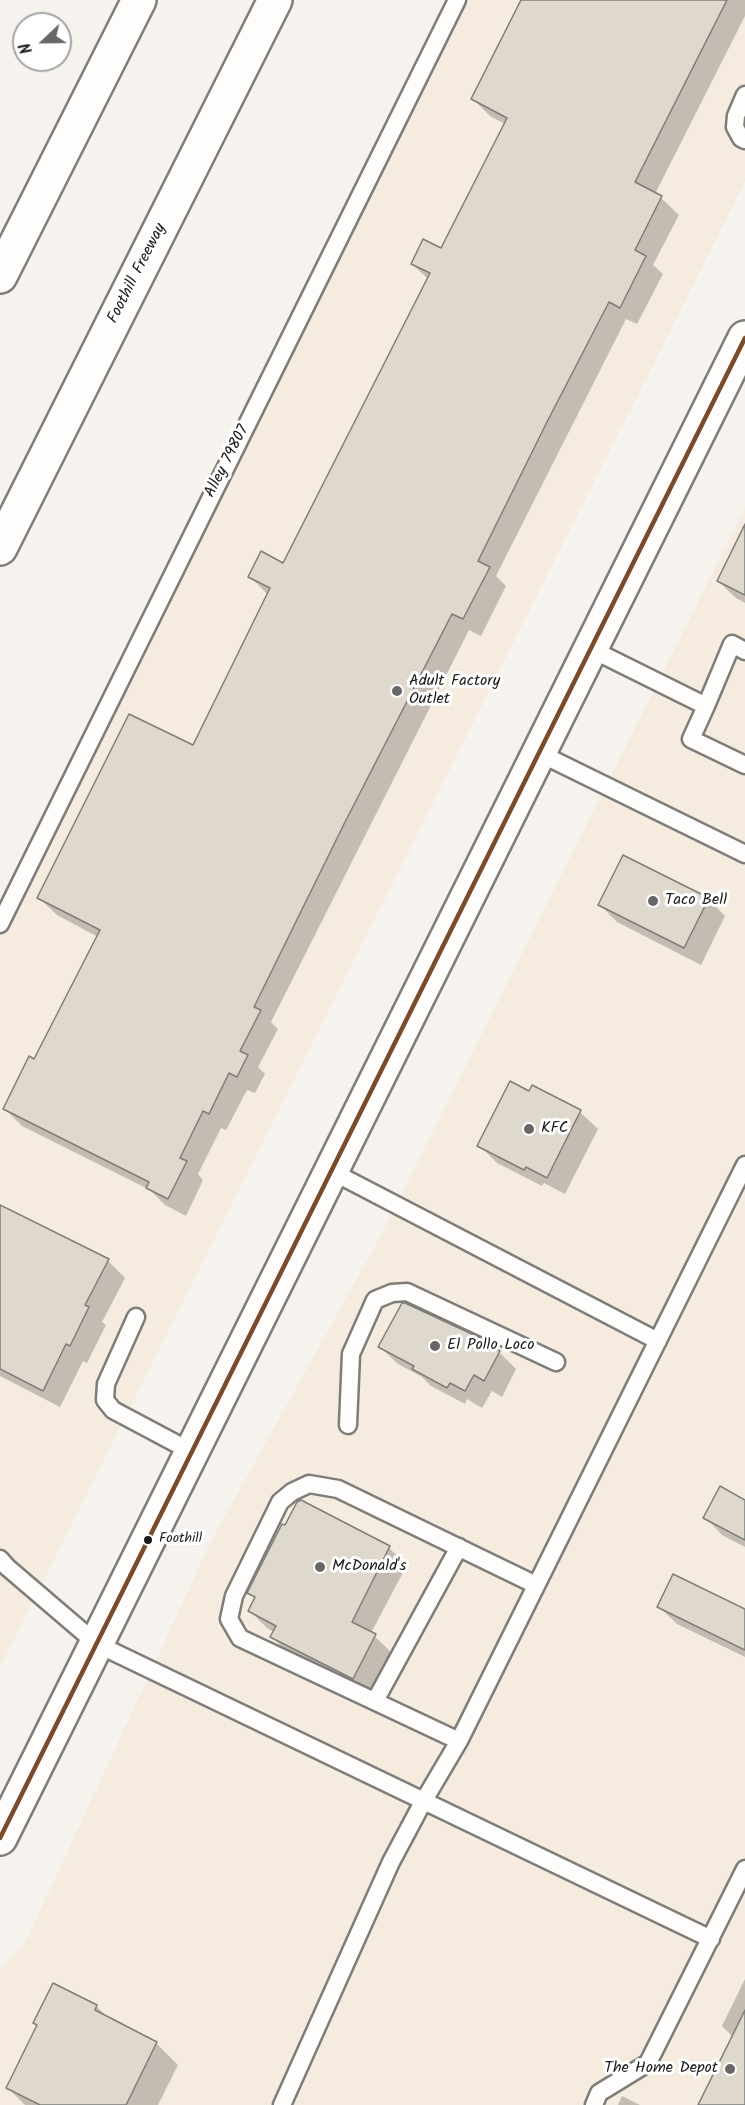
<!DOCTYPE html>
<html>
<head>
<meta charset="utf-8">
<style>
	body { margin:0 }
	#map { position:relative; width:745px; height:2105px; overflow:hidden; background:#f6f3ee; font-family:Kalam,sans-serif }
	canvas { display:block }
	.north { position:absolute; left:12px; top:12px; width:60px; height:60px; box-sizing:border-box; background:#fff; border:2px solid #a4a4a4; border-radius:50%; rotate:248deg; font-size:16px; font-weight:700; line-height:24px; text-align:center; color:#1c1c1c }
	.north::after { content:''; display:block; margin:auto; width:21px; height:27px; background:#686766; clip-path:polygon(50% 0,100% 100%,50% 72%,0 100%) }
</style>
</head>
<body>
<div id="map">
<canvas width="745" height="2105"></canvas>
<div class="north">N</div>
</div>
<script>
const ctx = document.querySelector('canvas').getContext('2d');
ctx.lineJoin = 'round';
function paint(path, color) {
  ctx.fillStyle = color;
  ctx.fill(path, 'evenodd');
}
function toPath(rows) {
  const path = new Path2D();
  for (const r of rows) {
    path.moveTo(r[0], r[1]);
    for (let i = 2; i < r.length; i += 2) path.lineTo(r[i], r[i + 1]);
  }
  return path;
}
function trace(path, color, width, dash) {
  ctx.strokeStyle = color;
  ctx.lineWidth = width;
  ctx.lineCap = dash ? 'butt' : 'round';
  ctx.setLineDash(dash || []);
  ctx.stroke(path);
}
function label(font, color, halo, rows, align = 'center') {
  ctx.font = font + ' Kalam,sans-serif';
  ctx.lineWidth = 6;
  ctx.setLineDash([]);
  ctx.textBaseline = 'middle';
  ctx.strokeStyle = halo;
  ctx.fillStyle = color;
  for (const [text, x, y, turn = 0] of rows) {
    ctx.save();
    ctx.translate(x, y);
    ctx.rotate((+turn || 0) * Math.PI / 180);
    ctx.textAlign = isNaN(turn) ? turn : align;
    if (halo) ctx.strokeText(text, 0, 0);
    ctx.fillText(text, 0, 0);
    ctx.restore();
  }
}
paint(toPath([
	[469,0,745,0,745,181,0,1667,0,934],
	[745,508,745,2105,0,2105,0,1969,25,1943,211,1541,381,1235]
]), '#f5ecdf');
paint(toPath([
	[522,0,745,0,745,16,655,194,661,198,679,215,653,265,663,274,637,324,626,319,496,576,506,586,481,636,469,630,271,1022,278,1029,258,1067,265,1074,255,1093,247,1090,226,1130,221,1128,198,1174,203,1180,186,1216,165,1205,150,1190,22,1126,5,1109,35,1061,98,937,57,915,39,898,193,747,267,594,250,576,284,565,429,280,412,264,442,250,505,124,490,116,473,99],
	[745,527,745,603,736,598,718,581],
	[708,899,725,916,701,965,617,922,600,905],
	[532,1087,580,1112,598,1129,565,1194,544,1183,542,1186,497,1163,479,1145,529,1093],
	[0,1206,108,1261,125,1278,102,1322,106,1325,87,1363,83,1361,60,1407,0,1376],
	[405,1304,488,1343,499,1352,516,1369,502,1397,492,1391,482,1408,467,1399,465,1404,431,1386,422,1377,398,1364,380,1347],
	[301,1501,389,1548,407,1565,371,1633,392,1653,370,1696,289,1654,272,1637,274,1632,267,1628,250,1611,255,1599,249,1592],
	[745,1501,745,1547,722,1535,705,1517],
	[659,1607,745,1611,745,1657,677,1624],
	[745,1979,745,2105,699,2105,733,2037,722,2026],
	[96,2006,110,2020,156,2043,178,2065,158,2105,25,2105,8,2088],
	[622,2096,640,2105,618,2105]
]), '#0003');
const building = toPath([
	[521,0,727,0,635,182,662,196,635,250,646,256,620,308,609,302,548,420,478,561,490,567,463,619,452,614,345,822,254,1007,261,1010,240,1051,248,1055,237,1077,229,1073,209,1114,203,1111,180,1158,187,1161,168,1199,146,1188,149,1182,3,1109,29,1056,34,1059,100,930,37,898,129,714,193,745,270,588,248,577,261,551,283,563,430,273,411,264,423,239,441,248,507,118,471,99,521,0],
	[745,524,745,595,717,581,745,524],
	[623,855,709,898,684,948,598,905,623,855],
	[510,1081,529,1091,532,1085,581,1110,547,1178,526,1167,524,1170,477,1146,510,1081],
	[0,1205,109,1259,85,1305,89,1307,70,1346,66,1344,43,1391,0,1369,0,1205],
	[402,1303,405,1303,489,1342,488,1344,500,1351,484,1381,474,1375,465,1391,450,1383,447,1388,412,1369,414,1366,378,1347,402,1303],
	[720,1486,745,1500,745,1540,703,1518,720,1486],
	[301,1500,390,1546,352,1622,376,1634,353,1679,270,1637,276,1626,248,1611,255,1597,247,1593,282,1524,285,1525,297,1502,301,1500],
	[673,1574,745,1609,745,1650,657,1607,673,1574],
	[53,1983,97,2005,95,2010,157,2042,126,2105,40,2105,6,2088,37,2025,33,2023,53,1983],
	[745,2010,745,2105,698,2105,745,2010]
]);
paint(building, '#dfd8cd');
trace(building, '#7e7d7a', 1.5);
const lane = toPath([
	[745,95,736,116,735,127,741,138,745,140],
	[591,649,706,706,691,739,745,765],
	[706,706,732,644,745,651],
	[539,753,745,854],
	[0,924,457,0],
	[331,1171,658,1341],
	[136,1317,106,1384,105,1400,113,1410,192,1452],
	[348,1425,351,1354,375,1300,392,1293,407,1292,556,1362],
	[0,1559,7,1567,97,1644,711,1939],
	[375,1701,459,1547],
	[459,1741,240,1638,229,1619,234,1596,280,1502,292,1492,309,1484,338,1489,536,1585],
	[282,2105,391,1862,423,1802,459,1741,745,1165],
	[594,2105,599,2093,648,2063,745,1869]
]);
const primary = toPath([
	[0,1838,745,338]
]);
const highway = toPath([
	[0,276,139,0],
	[0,548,275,0]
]);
trace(lane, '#7e7d7a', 21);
trace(primary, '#7e7d7a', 38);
trace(highway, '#7e7d7a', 38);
trace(lane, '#fefdfc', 16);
trace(primary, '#fefdfc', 33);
trace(highway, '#fefdfc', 33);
trace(toPath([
	[0,1838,745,338]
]), '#7a4b2a', 4.5);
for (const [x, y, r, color] of [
	[397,691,6,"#686766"],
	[653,901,6,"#686766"],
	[529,1129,6,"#686766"],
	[435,1346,6,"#686766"],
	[148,1540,5,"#1c1c1c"],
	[320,1567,6,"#686766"],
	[730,2069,6,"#686766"]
]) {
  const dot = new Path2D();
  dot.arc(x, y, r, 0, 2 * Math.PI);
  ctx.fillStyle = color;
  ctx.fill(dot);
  trace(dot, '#fff', 2);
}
label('14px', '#1c1c1c', '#fff', [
	["Foothill",159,1540]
], 'left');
label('16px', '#1c1c1c', '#fff', [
	["Foothill Freeway",138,274,-63],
	["Alley 79807",228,462,-63]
]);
label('16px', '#1c1c1c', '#fff', [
	["Adult Factory",409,682],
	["Outlet",409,700],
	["Taco Bell",665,901],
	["KFC",541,1129],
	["El Pollo Loco",447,1346],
	["McDonald's",332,1567],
	["The Home Depot",718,2069,"right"]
], 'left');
</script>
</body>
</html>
